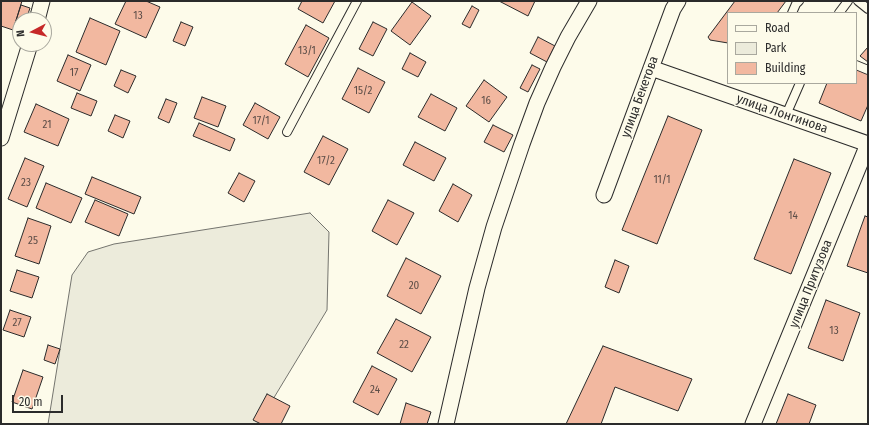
<!DOCTYPE html>
<html>
<head>
<meta charset="utf-8">
<style>
	body { margin:0 }
	#map { position:relative; width:869px; height:425px; overflow:hidden; background:#fdfbea; font-family:"Fira Sans Condensed",sans-serif }
	canvas { display:block }
	.frame { position:absolute; inset:0; border:2px solid #2b2b2b; pointer-events:none }
	.legend { position:absolute; left:727px; top:12px; width:130px; height:72px; box-sizing:border-box; background:#fdfbea; border:1px solid #a9a89e; margin:0; padding:5px 7px; list-style:none; font-size:12px; color:#2b2b2b }
	.legend li { display:flex; align-items:center; gap:8px; height:20px }
	.legend b { width:20px; border:1px solid #a9a89e }
	.north { position:absolute; left:12px; top:12px; width:40px; height:40px; box-sizing:border-box; background:#fdfbea; border:1px solid #a9a89e; border-radius:50%; rotate:263deg; font-size:11px; font-weight:700; line-height:16px; text-align:center; color:#2b2b2b }
	.north::after { content:''; display:block; margin:auto; width:14px; height:18px; background:#c62828; clip-path:polygon(50% 0,100% 100%,50% 72%,0 100%) }
	.scale { position:absolute; left:12px; top:395px; width:51px; height:18px; box-sizing:border-box; border:2px solid #2b2b2b; border-top:0; padding-left:5px; font-size:12px; line-height:14px; white-space:nowrap; color:#2b2b2b; -webkit-text-stroke:3px #fdfbea; paint-order:stroke }
</style>
</head>
<body>
<div id="map">
<canvas width="869" height="425"></canvas>
<div class="frame"></div>
<ul class="legend">
<li><b style="height:5px;background:#fdfbea"></b>Road</li>
<li><b style="height:11px;background:#ecebdb"></b>Park</li>
<li><b style="height:11px;background:#f2b8a0"></b>Building</li>
</ul>
<div class="north">N</div>
<div class="scale">20 m</div>
</div>
<script>
const ctx = document.querySelector('canvas').getContext('2d');
ctx.lineJoin = 'round';
function paint(path, color) {
  ctx.fillStyle = color;
  ctx.fill(path, 'evenodd');
}
function toPath(rows) {
  const path = new Path2D();
  for (const r of rows) {
    path.moveTo(r[0], r[1]);
    for (let i = 2; i < r.length; i += 2) path.lineTo(r[i], r[i + 1]);
  }
  return path;
}
function trace(path, color, width, dash) {
  ctx.strokeStyle = color;
  ctx.lineWidth = width;
  ctx.lineCap = dash ? 'butt' : 'round';
  ctx.setLineDash(dash || []);
  ctx.stroke(path);
}
function label(font, color, halo, rows, align = 'center') {
  ctx.font = font + ' "Fira Sans Condensed",sans-serif';
  ctx.lineWidth = 3;
  ctx.setLineDash([]);
  ctx.textBaseline = 'middle';
  ctx.strokeStyle = halo;
  ctx.fillStyle = color;
  for (const [text, x, y, turn = 0] of rows) {
    ctx.save();
    ctx.translate(x, y);
    ctx.rotate((+turn || 0) * Math.PI / 180);
    ctx.textAlign = isNaN(turn) ? turn : align;
    if (halo) ctx.strokeText(text, 0, 0);
    ctx.fillText(text, 0, 0);
    ctx.restore();
  }
}
const green = toPath([
	[310,213,329,232,327,310,258,424,48,424,72,275,88,252,114,244,310,213]
]);
paint(green, '#ecebdb');
trace(green, '#74746e', 1);
const building = toPath([
	[1,1,22,1,13,30,1,26,1,1],
	[126,1,146,1,160,7,146,38,115,24,126,1],
	[302,1,335,1,323,23,298,9,302,1],
	[499,1,535,1,528,16,499,1],
	[735,1,786,1,777,13,728,13,728,43,710,40,708,37,735,1],
	[412,2,431,16,410,45,391,31,412,2],
	[21,5,30,8,26,20,20,20,20,32,13,30,21,5],
	[472,6,479,10,470,28,462,24,472,6],
	[90,18,120,31,106,65,76,52,90,18],
	[181,22,193,27,185,46,173,41,181,22],
	[373,22,387,29,373,56,359,49,373,22],
	[306,25,329,38,308,77,285,64,306,25],
	[538,37,555,46,547,62,530,53,538,37],
	[868,47,868,62,860,56,868,47],
	[410,53,426,62,418,77,402,69,410,53],
	[68,55,91,65,80,91,57,81,68,55],
	[856,63,868,68,868,105,861,121,819,103,827,83,856,83,856,63],
	[532,65,540,69,528,92,520,88,532,65],
	[358,68,385,82,369,113,342,99,358,68],
	[121,70,136,76,128,93,114,86,121,70],
	[484,80,507,97,489,122,466,106,484,80],
	[77,93,97,101,91,116,71,108,77,93],
	[431,94,457,108,445,131,418,117,431,94],
	[202,97,226,106,218,127,194,118,202,97],
	[166,99,177,103,169,123,158,118,166,99],
	[255,103,280,117,268,139,243,125,255,103],
	[36,104,69,119,58,146,24,132,36,104],
	[115,115,130,121,123,138,108,131,115,115],
	[668,116,702,130,657,244,622,230,668,116],
	[199,123,235,139,230,151,193,136,199,123],
	[493,125,513,135,504,152,484,142,493,125],
	[323,136,348,149,329,185,304,172,323,136],
	[415,142,446,158,434,181,403,165,415,142],
	[25,158,44,166,27,207,8,199,25,158],
	[794,159,831,173,791,274,754,259,794,159],
	[239,173,255,181,244,202,228,193,239,173],
	[92,177,141,197,134,214,85,194,92,177],
	[46,183,82,198,71,223,36,208,46,183],
	[453,184,472,195,458,222,439,211,453,184],
	[95,200,128,214,119,236,85,222,95,200],
	[388,200,414,213,397,245,372,231,388,200],
	[865,216,868,217,868,273,847,266,865,216],
	[28,218,51,226,39,264,15,256,28,218],
	[406,258,441,276,421,314,387,296,406,258],
	[615,260,629,266,619,293,605,287,615,260],
	[17,270,39,277,32,298,10,291,17,270],
	[826,300,860,313,843,361,808,348,826,300],
	[10,310,31,317,24,337,3,330,10,310],
	[396,319,431,337,412,372,377,353,396,319],
	[48,345,60,349,55,364,44,360,48,345],
	[603,346,692,379,678,411,615,387,601,424,566,424,603,346],
	[372,366,397,379,378,415,353,402,372,366],
	[23,370,43,377,32,409,12,402,23,370],
	[267,394,290,406,281,424,261,424,253,420,267,394],
	[788,394,816,405,809,424,776,424,788,394],
	[406,403,431,412,427,424,400,424,406,403]
]);
paint(building, '#f2b8a0');
trace(building, '#2b2b2b', 1);
const lane = toPath([
	[858,1,868,9],
	[792,13,796,4,799,1],
	[839,13,848,1],
	[856,65,868,70],
	[786,115,800,83],
	[287,132,357,1]
]);
const street = toPath([
	[37,20,42,1],
	[651,68,868,144],
	[1,138,30,44],
	[604,195,673,9,678,1],
	[446,424,477,288,494,227,522,144,537,103,553,67,568,37,589,1],
	[753,424,868,144]
]);
trace(lane, '#2b2b2b', 10);
trace(street, '#2b2b2b', 17);
trace(lane, '#fdfbea', 8);
trace(street, '#fdfbea', 15);
label('11px', '#5d4e48', null, [
	["13",138,16],
	["13/1",307,51],
	["17",74,73],
	["15/2",363,91],
	["16",486,101],
	["17/1",261,121],
	["21",47,125],
	["17/2",326,161],
	["11/1",662,180],
	["23",26,183],
	["14",793,216],
	["25",33,241],
	["20",414,286],
	["27",17,323],
	["13",834,331],
	["22",404,345],
	["24",375,390]
]);
label('13px', '#2b2b2b', '#fdfbea', [
	["улица Бекетова",640,97,-70],
	["улица Лонгинова",782,114,19],
	["улица Притузова",811,284,-68]
]);
</script>
</body>
</html>
